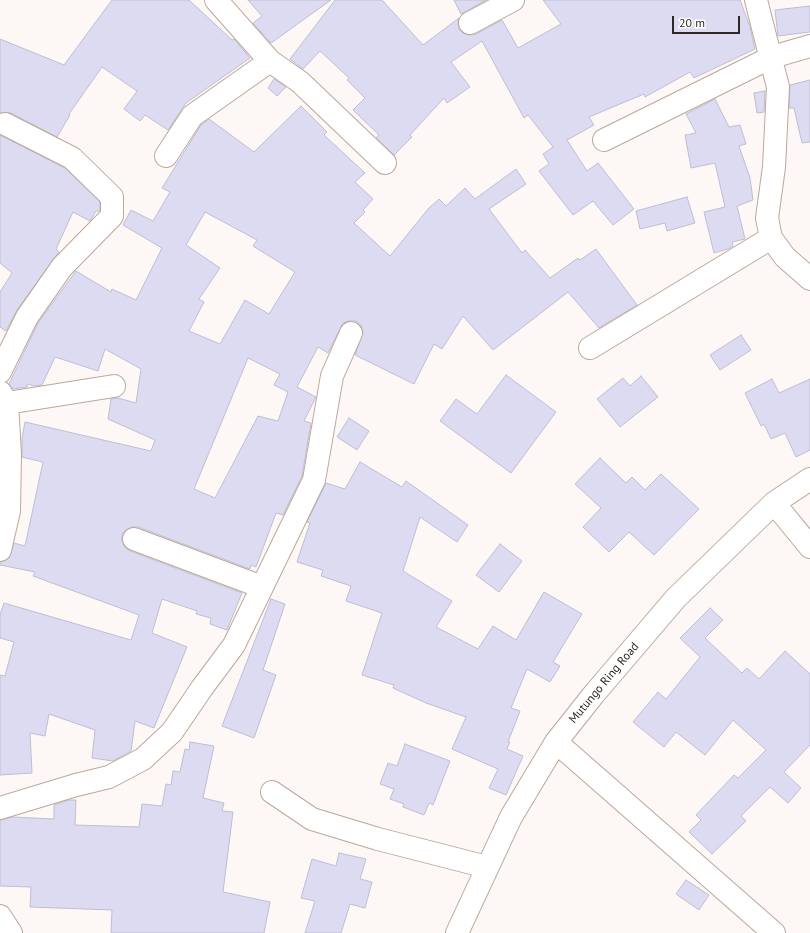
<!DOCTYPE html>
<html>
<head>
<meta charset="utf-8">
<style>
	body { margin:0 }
	#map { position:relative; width:810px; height:933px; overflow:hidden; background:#fdf8f5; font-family:"PT Sans",sans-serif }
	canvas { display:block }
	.scale { position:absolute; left:672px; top:16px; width:68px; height:18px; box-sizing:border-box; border:2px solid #2f2722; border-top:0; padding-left:5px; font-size:12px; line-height:14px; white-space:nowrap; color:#2f2722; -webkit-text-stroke:3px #fff; paint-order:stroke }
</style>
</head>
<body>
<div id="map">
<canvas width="810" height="933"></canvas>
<div class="scale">20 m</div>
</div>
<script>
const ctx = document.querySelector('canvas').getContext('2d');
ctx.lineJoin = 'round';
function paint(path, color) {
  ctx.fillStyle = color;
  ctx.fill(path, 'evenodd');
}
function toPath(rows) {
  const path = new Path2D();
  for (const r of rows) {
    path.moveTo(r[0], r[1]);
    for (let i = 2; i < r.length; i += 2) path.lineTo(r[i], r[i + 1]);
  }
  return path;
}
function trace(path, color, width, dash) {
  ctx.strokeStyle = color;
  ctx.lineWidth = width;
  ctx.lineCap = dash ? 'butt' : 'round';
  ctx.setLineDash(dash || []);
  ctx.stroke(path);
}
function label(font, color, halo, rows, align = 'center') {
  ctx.font = font + ' "PT Sans",sans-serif';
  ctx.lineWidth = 3;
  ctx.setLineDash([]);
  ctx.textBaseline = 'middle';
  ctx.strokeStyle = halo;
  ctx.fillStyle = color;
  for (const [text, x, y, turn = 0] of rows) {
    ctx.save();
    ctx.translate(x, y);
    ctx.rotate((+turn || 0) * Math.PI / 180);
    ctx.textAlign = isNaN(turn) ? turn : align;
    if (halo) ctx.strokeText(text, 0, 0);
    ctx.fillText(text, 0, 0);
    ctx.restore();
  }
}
const building = toPath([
	[112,0,189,0,232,40,234,39,250,58,186,103,168,130,145,115,140,121,124,109,137,91,102,67,69,114,70,115,57,137,11,113,0,113,0,39,64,65,112,0],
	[248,0,331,0,271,43,253,23,262,16,248,0],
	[335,0,382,0,423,45,459,18,458,23,459,29,463,33,469,35,476,34,502,20,518,48,561,24,543,0,740,0,750,27,755,49,694,78,690,72,645,97,644,94,589,117,594,125,567,140,587,171,598,163,634,209,613,225,593,201,573,215,539,171,549,164,543,154,553,147,528,115,524,118,482,41,451,62,470,87,447,103,444,98,410,135,412,137,394,155,376,138,379,135,353,110,365,98,347,80,349,78,320,51,303,69,290,59,335,0],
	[454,0,486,0,461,14,454,0],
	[810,6,810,32,778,36,775,10,810,6],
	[274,79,286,87,277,96,268,88,274,79],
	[810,80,810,142,802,143,794,108,789,108,790,85,810,80],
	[765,91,764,112,757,113,754,93,765,91],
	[715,99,729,127,740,125,746,144,739,146,750,178,753,200,737,206,745,239,732,242,733,246,728,249,714,253,704,212,725,207,715,163,691,168,685,135,696,133,686,114,715,99],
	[301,106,327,132,324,135,365,173,355,182,373,199,363,210,365,212,354,223,390,256,428,209,439,199,446,206,465,188,475,199,516,169,526,184,489,209,522,253,525,250,550,278,578,258,580,260,596,249,637,305,599,328,568,292,493,350,463,316,442,349,434,344,414,384,355,355,363,331,361,325,356,321,349,321,343,323,328,353,318,347,297,387,316,397,304,421,311,423,302,476,283,515,276,513,256,567,251,565,250,569,138,527,132,527,126,530,122,534,122,541,125,547,130,551,242,593,227,630,210,624,211,618,196,614,197,611,162,599,152,633,187,647,154,728,135,721,131,751,113,761,92,758,95,730,49,714,45,736,30,733,32,773,0,775,0,675,5,676,14,642,0,638,0,615,4,603,131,640,139,615,33,576,35,572,0,565,0,562,9,558,14,543,25,546,43,462,22,457,22,438,25,422,151,451,155,440,108,419,111,399,118,398,136,403,141,369,105,349,98,371,55,357,42,385,34,386,28,384,27,387,13,389,9,384,38,323,76,271,111,292,112,289,136,300,162,248,123,225,131,210,153,221,170,192,162,188,201,125,209,119,254,152,301,106],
	[205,212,257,240,253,246,295,272,269,314,245,300,220,344,189,331,204,302,199,299,220,268,186,245,205,212],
	[248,358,280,374,274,385,288,392,278,421,258,416,215,498,194,489,248,358],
	[0,135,65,168,100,202,100,211,96,211,90,221,73,212,56,249,59,252,17,310,6,331,0,327,0,292,12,273,0,263,0,135],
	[687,197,695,223,667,231,665,223,640,229,636,211,687,197],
	[741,335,751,350,720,370,710,355,741,335],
	[506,375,556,412,511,473,440,421,456,399,477,414,506,375],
	[641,376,658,397,620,427,597,399,623,378,630,386,641,376],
	[772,379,779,393,810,379,810,450,796,457,785,433,771,439,764,424,761,426,745,393,772,379],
	[349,418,369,431,357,450,337,437,349,418],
	[600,458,626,483,632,477,645,490,661,474,699,509,654,555,629,532,609,552,583,527,601,508,575,484,600,458],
	[360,462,402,487,406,481,468,525,457,542,420,517,403,571,452,601,436,627,478,649,493,626,516,640,544,592,582,614,553,662,560,666,550,682,527,669,511,708,520,711,508,742,510,742,507,749,523,756,506,795,489,788,498,769,452,749,466,717,426,703,393,688,394,685,362,675,382,613,346,601,351,586,321,576,323,570,297,562,310,523,307,522,326,483,345,489,360,462],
	[500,544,522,561,499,592,476,575,500,544],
	[271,599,285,604,263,670,276,675,254,738,222,726,271,599],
	[710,608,723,620,705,638,742,673,747,668,759,679,785,651,810,674,810,745,784,772,801,788,788,803,770,787,741,816,746,821,712,854,689,832,701,820,696,815,734,775,738,778,766,750,733,720,705,755,676,732,664,747,633,722,658,692,666,699,700,657,680,638,710,608],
	[190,742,214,746,203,798,224,803,222,811,233,812,223,892,270,902,264,933,111,933,112,910,30,907,31,887,0,886,0,820,13,817,54,819,54,805,69,800,76,800,75,825,139,827,142,804,162,806,166,784,171,785,173,771,180,772,185,749,189,750,190,742],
	[405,744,450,761,433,805,429,803,424,815,403,807,404,804,390,799,394,789,380,784,388,763,397,766,405,744],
	[339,853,366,859,360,879,372,882,365,908,350,904,341,933,305,933,315,901,301,898,312,859,336,866,339,853],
	[686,880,709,895,699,910,676,894,686,880]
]);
paint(building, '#dcdbf1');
trace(building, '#bebdd3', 1);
const minor = toPath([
	[216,0,270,61],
	[756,0,778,87,774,167,767,218,771,238,785,257,810,279],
	[470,23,513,0],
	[604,140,772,57,810,46],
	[166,156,192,116,270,61,300,82,385,163],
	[590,348,771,238],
	[0,372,27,317,62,267,112,216,112,197,72,158,5,124],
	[0,392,7,403,10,455,9,511,0,550],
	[7,403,114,386],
	[774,503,810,547],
	[134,539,262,587],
	[556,742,774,933],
	[272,792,312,819,378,839,487,867],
	[0,808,76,785,109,777,143,759,172,732,202,688,234,645,314,480,332,376,351,333],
	[0,916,11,933],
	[457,933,511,817,556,742,594,694,676,598,774,503,810,479]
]);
trace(minor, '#bca79a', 24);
trace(minor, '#fff', 22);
label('12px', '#2f2722', '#fff', [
	["Mutungo Ring Road",604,683,-50]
]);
</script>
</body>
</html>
